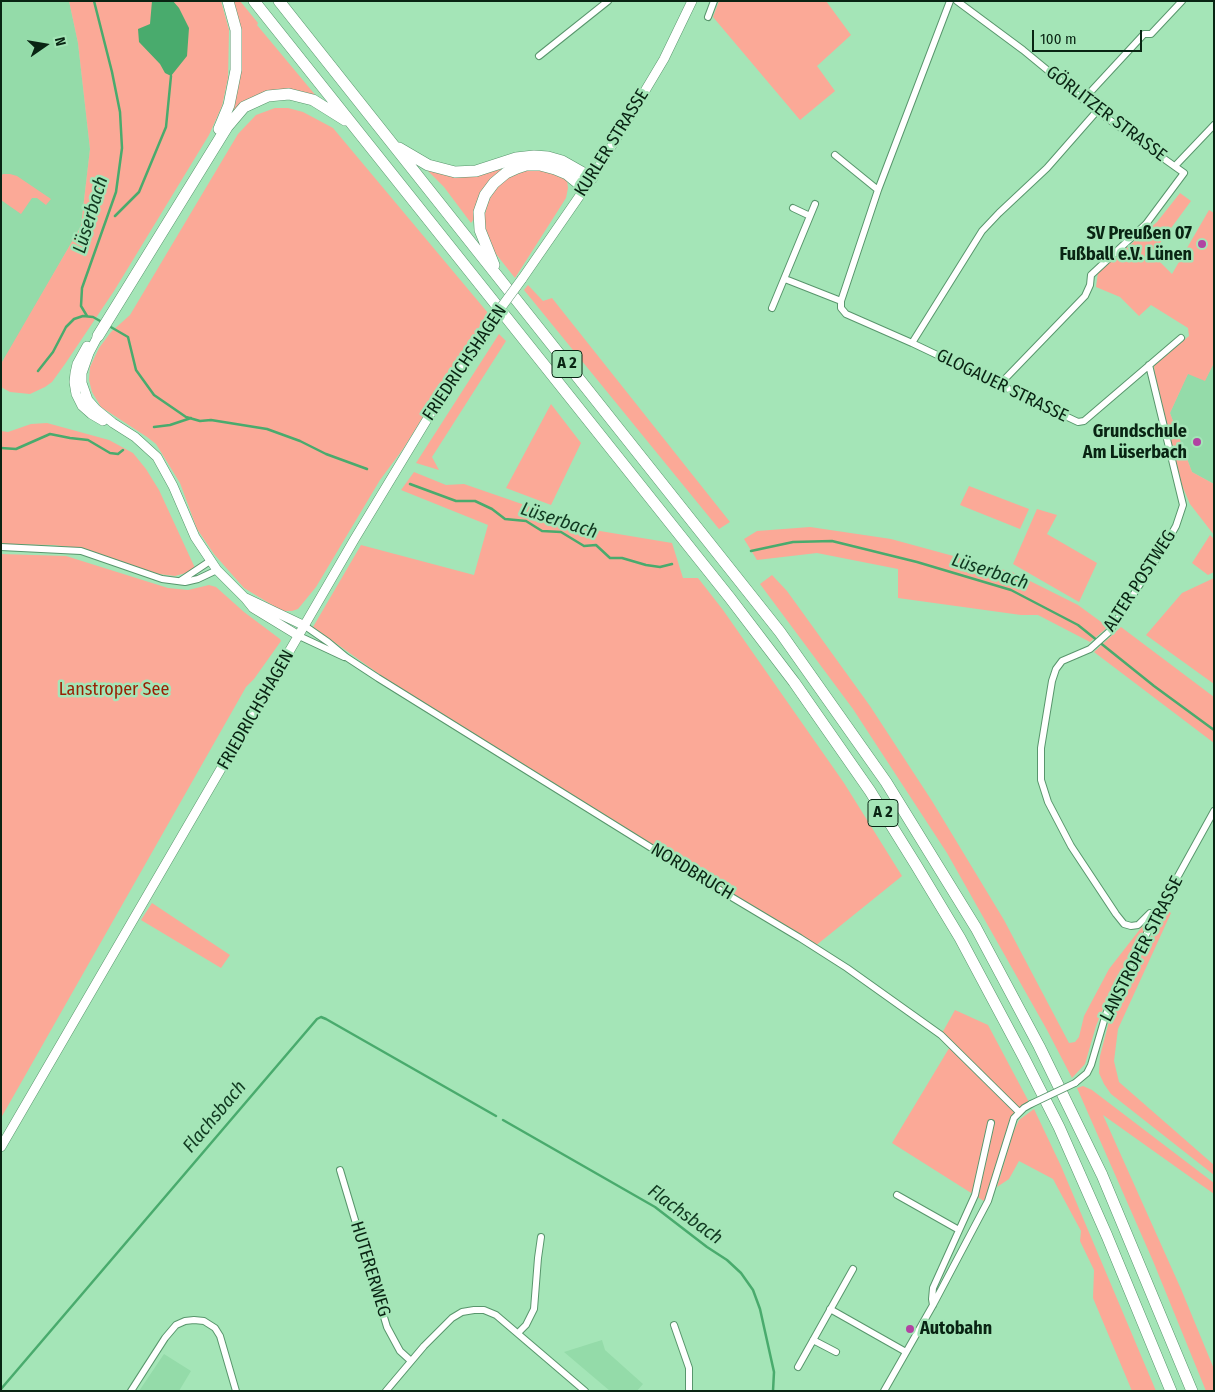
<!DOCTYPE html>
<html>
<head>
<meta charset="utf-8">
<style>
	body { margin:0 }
	#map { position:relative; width:1215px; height:1392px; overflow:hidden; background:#a4e5b7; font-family:"Fira Sans Condensed",sans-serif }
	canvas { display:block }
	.frame { position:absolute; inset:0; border:2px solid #092413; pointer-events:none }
	.north { position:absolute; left:20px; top:20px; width:50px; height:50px; -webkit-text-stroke:4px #a4e5b7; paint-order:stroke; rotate:77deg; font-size:14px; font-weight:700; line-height:20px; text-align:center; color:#092413 }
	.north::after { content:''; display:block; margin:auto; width:18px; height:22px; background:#092413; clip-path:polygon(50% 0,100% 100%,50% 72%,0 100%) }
	.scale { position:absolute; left:1032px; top:30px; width:110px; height:22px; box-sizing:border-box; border:2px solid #092413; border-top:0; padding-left:6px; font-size:15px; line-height:18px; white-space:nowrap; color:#092413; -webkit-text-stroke:4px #a4e5b7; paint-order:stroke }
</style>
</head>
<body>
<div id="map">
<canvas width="1215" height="1392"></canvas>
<div class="frame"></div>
<div class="north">N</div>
<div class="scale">100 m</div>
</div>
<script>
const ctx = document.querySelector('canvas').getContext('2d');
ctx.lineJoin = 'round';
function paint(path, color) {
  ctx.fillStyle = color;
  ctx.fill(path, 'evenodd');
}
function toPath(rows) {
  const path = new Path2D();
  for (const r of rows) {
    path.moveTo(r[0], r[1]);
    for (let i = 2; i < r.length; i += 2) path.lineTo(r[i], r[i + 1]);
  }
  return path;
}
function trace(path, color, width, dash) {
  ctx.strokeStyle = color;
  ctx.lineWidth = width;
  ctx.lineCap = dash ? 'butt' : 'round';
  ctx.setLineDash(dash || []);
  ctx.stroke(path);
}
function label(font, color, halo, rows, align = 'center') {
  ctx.font = font + ' "Fira Sans Condensed",sans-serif';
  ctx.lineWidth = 5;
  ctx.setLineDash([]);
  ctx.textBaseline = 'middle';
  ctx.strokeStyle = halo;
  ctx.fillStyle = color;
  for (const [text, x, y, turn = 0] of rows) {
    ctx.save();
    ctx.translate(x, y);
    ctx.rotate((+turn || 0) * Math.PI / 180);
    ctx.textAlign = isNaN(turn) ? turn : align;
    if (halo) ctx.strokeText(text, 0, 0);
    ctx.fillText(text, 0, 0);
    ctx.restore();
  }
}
paint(toPath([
	[1,1,69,1,78,43,90,149,81,226,1,366],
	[1214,363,1214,484,1192,472,1170,413,1188,373,1205,380],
	[602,1340,605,1350,643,1384,637,1391,610,1391,564,1352],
	[164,1354,191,1371,179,1391,139,1391]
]), '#94dba9');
paint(toPath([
	[69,1,221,1,229,30,228,78,222,106,209,135,114,291,65,364,52,382,45,387,30,394,10,392,1,387,2,362,81,226,90,149,78,43],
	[232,1,240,1,258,23,257,25,317,97,293,91,231,114],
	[719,1,826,1,851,35,817,66,835,91,800,120,713,17],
	[275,108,288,108,303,112,333,128,488,313,403,449,380,480,316,587,298,609,292,611,282,611,244,588,214,554,197,529,180,483,156,444,147,437,101,407,92,392,89,380,90,367,99,348,111,332,130,315,238,134,256,115],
	[512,165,471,223,444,187,425,168],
	[541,169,567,180,568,188,566,198,515,278,492,249,484,228,485,214,488,202,496,188,506,178,528,170],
	[3,174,10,174,17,176,51,199,46,205,37,198,32,198,21,214,1,200,1,176],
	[1180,193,1191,201,1152,254,1172,274,1209,210,1214,213,1214,363,1205,381,1188,374,1170,413,1192,472,1214,484,1214,535,1190,504,1178,476,1155,378,1154,365,1189,336,1188,328,1151,305,1139,316,1120,297,1096,287,1098,272,1157,222],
	[528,285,543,301,552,298,730,522,719,529,524,290],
	[499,334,506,341,432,457,439,470,416,463],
	[551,404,581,443,551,505,506,488],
	[47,423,109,440,133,453,146,469,159,490,195,568,186,573,175,576,158,574,80,548,53,545,1,544,1,431,8,432,31,424],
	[414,472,446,485,464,484,600,531,672,543,683,578,698,578,723,610,844,783,902,876,814,947,438,716,313,627,361,545,474,575,488,525,401,490],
	[969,486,1029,509,1020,529,960,505],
	[1037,509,1057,515,1047,534,1097,563,1079,602,1013,564],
	[810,527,891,539,1012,572,1078,605,1108,627,1090,642,1038,615,1021,615,898,598,898,569,817,553,757,560,744,539,757,531],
	[1210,535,1214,539,1214,572,1208,575,1192,563],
	[1,554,66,556,168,588,188,590,209,585,216,587,244,612,280,639,281,641,254,679,246,687,1,1118],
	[772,575,787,591,870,706,932,801,1004,920,1069,1043,1075,1042,1079,1037,1084,1016,1109,969,1144,924,1148,922,1147,927,1109,994,1096,1026,1085,1064,1072,1078,1047,1030,947,853,853,709,760,584],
	[1214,578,1214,684,1146,635,1182,593],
	[1121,627,1214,697,1214,743,1094,652],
	[152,903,230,955,221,968,141,920],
	[1165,909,1171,913,1118,1029,1114,1061,1119,1082,1214,1165,1214,1175,1111,1094,1104,1084,1099,1073,1100,1056,1111,1014],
	[955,1010,988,1025,1030,1104,1019,1112,987,1203,892,1143,951,1045,941,1035],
	[1083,1086,1092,1090,1214,1183,1214,1194,1103,1115,1181,1289,1214,1369,1214,1391,1206,1391,1153,1261,1077,1088],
	[1034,1109,1061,1166,1156,1391,1132,1391,1093,1298,1094,1270,1080,1241,1081,1231,1053,1179,1019,1161,1009,1179,997,1187,1013,1133,1019,1120]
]), '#fba997');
paint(toPath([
	[152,1,173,1,179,8,189,28,187,56,171,76,165,73,160,64,139,42,138,29,150,24]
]), '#49ab6d');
trace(toPath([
	[115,216,139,192,166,127,171,76],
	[87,316,81,306,82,288,116,192,122,148,120,112,112,72,94,1],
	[109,326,128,337,136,370,154,395,186,417,200,421,211,420,267,429,300,441,326,454,367,469],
	[38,371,53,352,66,327,74,319,83,316,93,317,102,322],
	[154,427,170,425,191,418],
	[1,448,16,449,50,434,70,438,88,440,110,453,118,454,123,450],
	[410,484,456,501,475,501,492,509,505,519,526,521,542,531,561,532,584,546,596,545,610,558,622,558,646,565,660,567,672,564],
	[751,551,793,542,832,541,917,562,1011,590,1078,625,1154,686,1214,730],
	[503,1120,655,1207,707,1247,727,1260,741,1273,753,1290,760,1309,774,1372,773,1391],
	[1,1389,317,1019,321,1017,326,1019,496,1116]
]), '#49ab6d', 2.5);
const minor = toPath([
	[950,1,878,190,841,301,841,308,846,314,912,343,1078,422,1084,421,1181,338],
	[957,1,1023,50,1097,111,1184,173,1146,224,1091,275,1090,285,1085,296,1000,384],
	[708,17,714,1],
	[539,56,608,1],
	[1083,100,1144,34,1151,34,1182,1],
	[835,155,878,190],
	[1175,166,1214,125],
	[793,208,810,216],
	[785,279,841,301],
	[772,308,815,204],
	[912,343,982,231,999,213,1047,168,1097,111],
	[1149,365,1183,505,1176,526,1167,542,1110,631,1090,649,1062,661,1056,669,1052,681,1041,748,1041,780,1048,802,1071,846,1116,914,1124,924,1131,926,1138,925,1150,913,1157,914],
	[1,547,81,551,162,579,185,582,198,579,217,570],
	[180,581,210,561],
	[305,626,328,642,346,657,378,678,703,880,800,938,847,968,941,1035,1019,1112],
	[299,636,344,657],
	[1075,1083,1087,1073,1091,1065,1106,1014,1114,996,1157,914,1214,811],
	[340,1170,387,1327,400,1351,411,1361],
	[897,1195,959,1230],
	[933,1305,932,1299,933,1288,975,1195,991,1123],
	[830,1309,906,1352],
	[674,1325,689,1368,689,1391],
	[518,1333,526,1325,534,1309,538,1258,541,1237],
	[813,1340,836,1352],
	[798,1367,853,1269],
	[131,1391,165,1338,176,1325,185,1321,194,1320,204,1321,215,1328,220,1336,236,1391],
	[386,1391,424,1346,452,1318,462,1312,474,1310,484,1310,496,1315,585,1391],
	[884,1391,933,1305,988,1201,1014,1118,1024,1108,1031,1104]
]);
const secondary = toPath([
	[522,279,592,178,630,116,664,59,692,1],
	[98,336,89,353,82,373,82,383,88,400,96,409,113,423,135,437,157,457,173,486,195,537,217,570,245,598,253,608,299,636],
	[87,346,77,364,75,373,74,382,76,394,82,406,91,414,103,421],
	[246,598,305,626],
	[1,1147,354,540,434,408,489,324]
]);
const motorway = toPath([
	[254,1,730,598,794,682,870,791,916,865,960,938,1024,1058,1059,1127,1107,1236,1171,1391],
	[279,1,780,632,886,782,976,928,1039,1046,1102,1175,1192,1391],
	[219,129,229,105,236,70,236,30,228,1],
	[399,148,428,165,455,172,476,171,516,158,534,156,548,157,562,161,592,178],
	[494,265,480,230,479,212,485,195,494,183,506,173,517,168,526,165,540,165,555,169,567,174,584,188],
	[98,336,227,127,244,107,268,96,289,94,313,100,345,120]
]);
trace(minor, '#58966c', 8);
trace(secondary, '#58966c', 10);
trace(motorway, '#58966c', 12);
trace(minor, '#fff', 6);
trace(secondary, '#fff', 9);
trace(motorway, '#fff', 11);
const minorBridge = toPath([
	[1031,1104,1075,1083]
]);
const secondaryBridge = toPath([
	[489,324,522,279]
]);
trace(minorBridge, '#58966c', 8, []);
trace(secondaryBridge, '#58966c', 10, []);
trace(minorBridge, '#fff', 6);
trace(secondaryBridge, '#fff', 9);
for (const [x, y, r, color] of [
	[1202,244,5,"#b143a2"],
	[1197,442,5,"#b143a2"],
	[910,1329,5,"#b143a2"]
]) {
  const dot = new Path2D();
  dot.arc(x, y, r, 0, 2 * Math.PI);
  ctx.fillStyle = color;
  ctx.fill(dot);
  trace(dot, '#a4e5b7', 2);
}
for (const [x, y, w] of [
	[567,364,30],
	[883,813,30]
]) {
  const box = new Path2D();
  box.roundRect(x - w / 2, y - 13.5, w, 27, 4);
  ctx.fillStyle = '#a4e5b7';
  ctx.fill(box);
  trace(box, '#092413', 1);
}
label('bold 16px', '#092413', null, [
	["A 2",567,364],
	["A 2",883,813]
]);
label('18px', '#092413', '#a4e5b7', [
	["GÖRLITZER STRASSE",1106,114,37],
	["KURLER STRASSE",612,143,-58],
	["FRIEDRICHSHAGEN",465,363,-56],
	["GLOGAUER STRASSE",1002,386,26],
	["ALTER POSTWEG",1140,581,-57],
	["FRIEDRICHSHAGEN",256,710,-60],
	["NORDBRUCH",692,872,31],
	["LANSTROPER STRASSE",1142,949,-63],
	["HUTERERWEG",370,1269,73]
]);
label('bold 18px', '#092413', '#a4e5b7', [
	["SV Preußen 07",1192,234],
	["Fußball e.V. Lünen",1192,255],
	["Grundschule",1187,432],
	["Am Lüserbach",1187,453],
	["Autobahn",920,1329,"left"]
], 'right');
label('18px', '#981f03', '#a4e5b7', [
	["Lanstroper See",114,690]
]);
label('italic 19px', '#113a21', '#a4e5b7', [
	["Lüserbach",91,215,-73],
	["Lüserbach",559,521,18],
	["Lüserbach",990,572,18],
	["Flachsbach",215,1117,-50],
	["Flachsbach",685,1215,36]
]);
</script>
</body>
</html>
